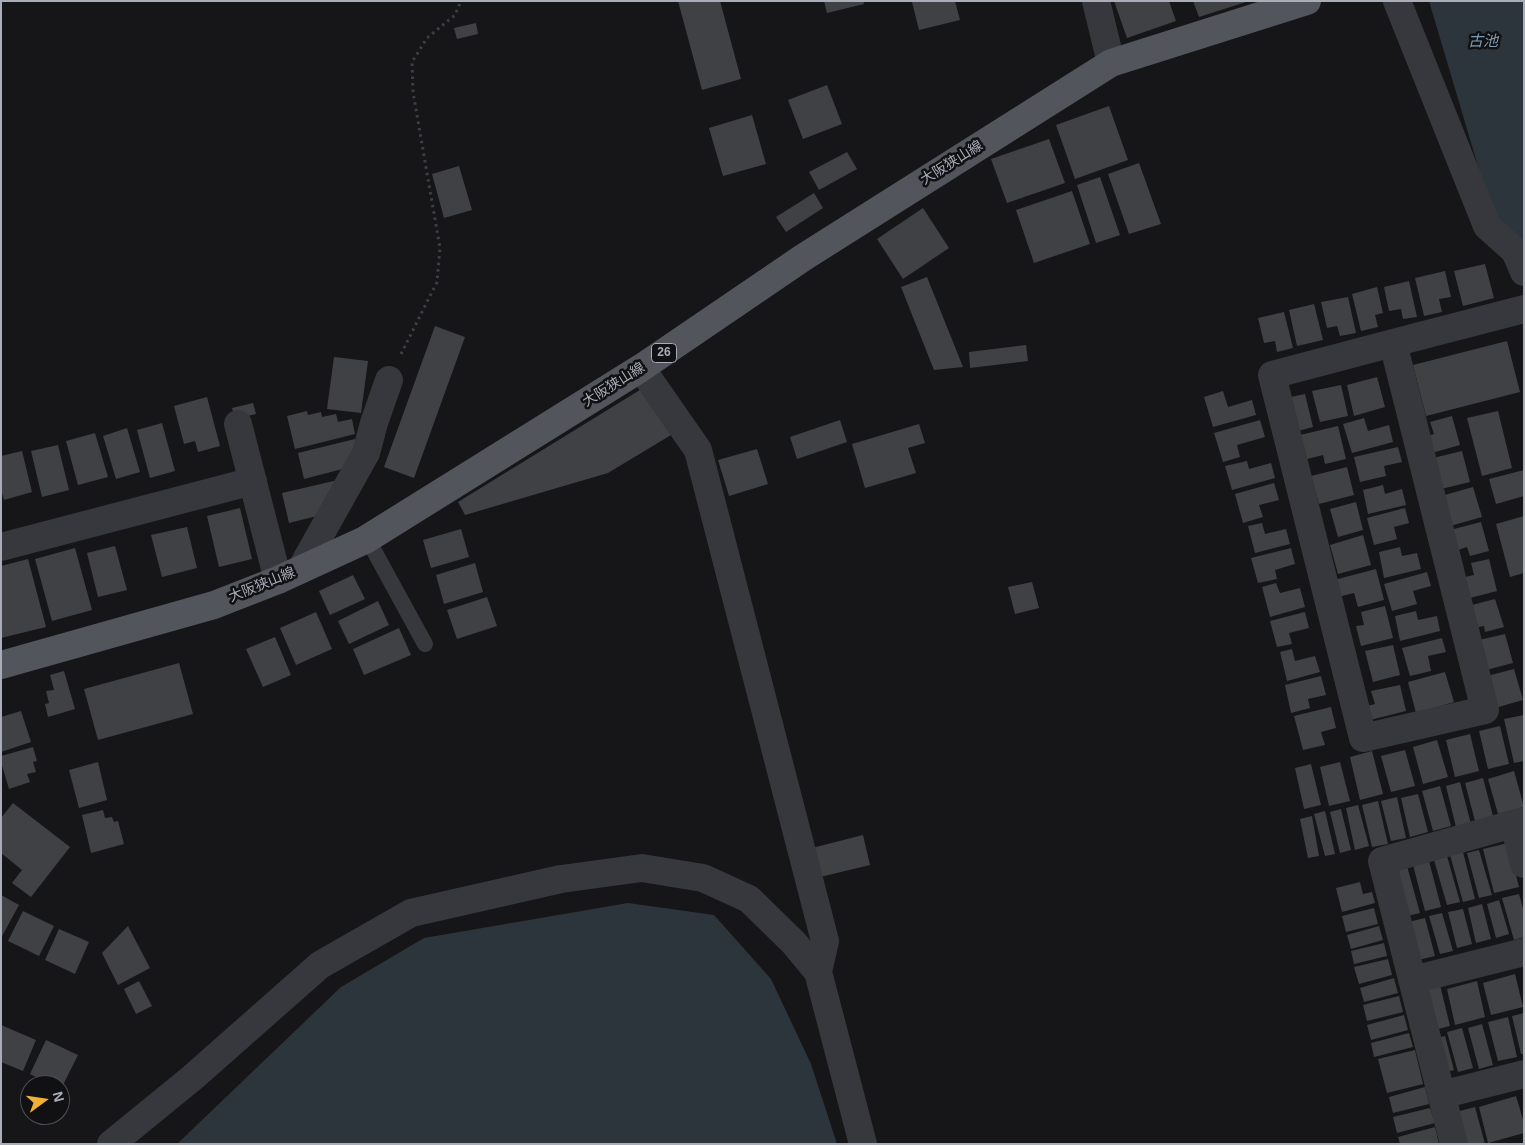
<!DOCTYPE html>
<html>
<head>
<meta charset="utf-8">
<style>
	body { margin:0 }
	#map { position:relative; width:1525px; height:1145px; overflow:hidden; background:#161618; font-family:Arial,sans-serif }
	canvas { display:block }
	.frame { position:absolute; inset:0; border:2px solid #a8adb8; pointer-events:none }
	.north { position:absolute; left:20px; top:1075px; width:50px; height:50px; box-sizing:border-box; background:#111113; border:1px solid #4d4f55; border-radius:50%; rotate:76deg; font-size:14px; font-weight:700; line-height:20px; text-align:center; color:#a8adb8 }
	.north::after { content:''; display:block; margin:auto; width:18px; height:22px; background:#f2b134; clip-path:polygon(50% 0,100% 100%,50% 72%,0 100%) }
</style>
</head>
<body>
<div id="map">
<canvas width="1525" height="1145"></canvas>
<div class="frame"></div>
<div class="north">N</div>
</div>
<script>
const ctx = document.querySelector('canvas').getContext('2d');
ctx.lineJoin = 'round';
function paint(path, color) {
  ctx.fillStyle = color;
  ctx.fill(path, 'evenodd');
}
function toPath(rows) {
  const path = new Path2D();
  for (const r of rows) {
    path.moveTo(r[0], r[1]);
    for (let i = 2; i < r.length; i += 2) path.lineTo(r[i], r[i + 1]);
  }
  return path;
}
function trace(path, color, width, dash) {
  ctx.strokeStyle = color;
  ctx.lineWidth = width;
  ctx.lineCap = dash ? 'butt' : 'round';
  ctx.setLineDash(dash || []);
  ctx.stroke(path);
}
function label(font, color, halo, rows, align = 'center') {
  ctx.font = font + ' Arial,"Noto Sans JP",sans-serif';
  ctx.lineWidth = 5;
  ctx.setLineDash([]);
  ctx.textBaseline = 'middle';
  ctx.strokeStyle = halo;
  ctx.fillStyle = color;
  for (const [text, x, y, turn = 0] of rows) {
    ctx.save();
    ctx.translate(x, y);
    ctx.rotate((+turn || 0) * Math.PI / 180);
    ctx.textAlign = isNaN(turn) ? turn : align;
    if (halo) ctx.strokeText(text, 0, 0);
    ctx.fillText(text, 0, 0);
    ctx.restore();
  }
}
paint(toPath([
	[1429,1,1524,1,1524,244,1491,210],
	[628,903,714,915,771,979,811,1064,837,1144,177,1144,341,987,424,938]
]), '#2c353c');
paint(toPath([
	[678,1,720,1,741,79,702,90],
	[824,1,863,1,864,4,827,13],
	[916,1,955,1,960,20,919,30,912,2],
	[1114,1,1169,1,1176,21,1127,38],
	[1193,1,1245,1,1246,2,1199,17],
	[476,23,478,34,457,39,454,28],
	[827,85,842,124,803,139,788,100],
	[1109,106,1128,160,1075,179,1056,125],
	[752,115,766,164,723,176,709,128],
	[1049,139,1065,183,1007,203,991,159],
	[847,152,857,169,819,190,809,172],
	[1139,163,1161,224,1129,234,1108,174],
	[459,166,472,210,444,218,432,174],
	[1100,177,1120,235,1096,243,1077,185],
	[1072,191,1090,244,1034,263,1016,210],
	[814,193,823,208,786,232,776,217],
	[923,208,949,248,903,279,877,239],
	[1485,264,1494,298,1463,306,1454,271],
	[1445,271,1451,297,1439,299,1442,312,1424,316,1415,278],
	[927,277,963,367,934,370,901,287],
	[1409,281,1417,317,1403,319,1401,309,1389,311,1384,287],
	[1377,287,1383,313,1375,315,1378,327,1361,331,1352,294],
	[1348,297,1356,333,1340,336,1337,326,1327,328,1321,302],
	[1314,304,1323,340,1297,346,1289,310],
	[1284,312,1293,348,1277,352,1275,341,1264,343,1258,318],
	[435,326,465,337,414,478,384,467],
	[1507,341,1520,392,1426,416,1413,365],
	[1026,345,1028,361,970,368,969,352],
	[334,357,368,361,361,413,327,409],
	[1377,377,1385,407,1354,416,1347,385],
	[648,385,676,432,608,473,465,515,458,502],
	[1341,385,1348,416,1320,422,1312,391],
	[1223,391,1228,407,1252,400,1256,415,1213,427,1204,397],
	[1305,394,1313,427,1294,432,1286,398],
	[207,397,220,446,198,452,195,441,184,444,174,406],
	[253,403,256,414,235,419,232,408],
	[307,411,308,415,321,412,322,417,336,414,338,422,352,419,355,434,295,449,287,416],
	[1498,411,1512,468,1482,476,1467,418],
	[1452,416,1460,445,1428,454,1424,437,1434,434,1430,422],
	[1364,418,1368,431,1389,425,1393,442,1352,453,1343,424],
	[840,420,847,442,797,459,790,437],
	[1260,420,1265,437,1237,445,1240,457,1223,462,1214,433],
	[162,423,175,471,150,478,137,430],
	[919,424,925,443,908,448,916,473,865,488,852,444],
	[1338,426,1346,459,1325,464,1323,455,1307,459,1300,435],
	[127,428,140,472,116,479,103,436],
	[95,433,108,477,78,485,66,441],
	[355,439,359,454,354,466,304,479,298,453],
	[58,445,69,490,42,497,31,451],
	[1398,447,1402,462,1384,466,1386,476,1360,482,1354,457],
	[757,449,768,484,729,496,718,460],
	[22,451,32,492,4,500,1,490,1,456],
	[1462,451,1470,482,1441,489,1433,458],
	[1247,461,1249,469,1271,463,1275,478,1232,490,1225,466],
	[1347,467,1354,495,1319,504,1311,476],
	[1524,470,1524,496,1496,504,1489,479],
	[338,480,325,514,289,523,282,493],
	[1274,483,1279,500,1259,505,1263,517,1243,523,1235,494],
	[1383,485,1385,494,1402,489,1406,505,1368,514,1363,490],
	[1473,487,1482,517,1450,526,1441,496],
	[1356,502,1363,530,1338,537,1330,509],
	[240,508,252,559,219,567,207,516],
	[1405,508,1409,523,1394,527,1397,539,1374,545,1367,518],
	[1524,516,1524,573,1510,577,1496,524],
	[1481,522,1489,551,1470,556,1467,547,1455,551,1450,530],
	[1262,523,1265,534,1286,529,1290,544,1255,553,1248,526],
	[187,527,197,568,162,577,151,535],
	[461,529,469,557,431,568,423,540],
	[1363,535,1371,565,1338,574,1330,545],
	[115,546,127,590,98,597,87,553],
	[1400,547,1402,556,1417,553,1421,569,1384,578,1379,552],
	[75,548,92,610,52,621,35,559],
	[1291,548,1295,564,1275,570,1277,579,1258,583,1251,558],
	[28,559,46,627,1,638,1,566],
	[1489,559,1497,591,1470,598,1465,577,1474,575,1471,563],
	[475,563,483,592,444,604,436,575],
	[1376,569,1384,600,1358,607,1354,593,1338,597,1334,580],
	[1427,572,1431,586,1413,591,1417,604,1392,611,1384,584],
	[353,575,365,599,330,615,319,591],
	[1032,582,1039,608,1015,614,1008,587],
	[1276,583,1280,593,1300,588,1305,607,1270,617,1262,587],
	[487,597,497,626,457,639,447,610],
	[1495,599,1504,627,1485,632,1484,626,1474,628,1468,606],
	[378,601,389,625,349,644,338,621],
	[1385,606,1393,638,1361,646,1356,626,1364,625,1361,612],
	[1416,611,1418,620,1437,616,1440,631,1400,641,1395,616],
	[316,612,332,649,296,665,280,628],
	[1305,612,1309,628,1289,633,1292,644,1277,647,1270,621],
	[399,628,411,655,364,675,353,649],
	[1505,634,1513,663,1486,670,1479,640],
	[275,637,291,675,263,687,246,649],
	[1442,638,1446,652,1428,656,1431,671,1410,676,1402,648],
	[1393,645,1400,675,1373,682,1365,651],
	[1292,649,1295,661,1315,656,1320,672,1287,681,1280,652],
	[179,663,193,714,98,740,84,689],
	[1514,669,1523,700,1495,708,1487,676],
	[64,671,75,709,48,717,45,704,49,703,46,691,54,690,50,675],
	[1445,672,1454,702,1416,713,1408,682],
	[1321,676,1326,695,1308,699,1310,708,1291,713,1285,685],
	[1400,685,1406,711,1370,720,1367,706,1375,704,1371,691],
	[1331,707,1336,728,1321,732,1325,745,1303,750,1294,716],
	[21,711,31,742,1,752,1,717],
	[1524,715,1524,761,1514,763,1504,719],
	[1500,726,1509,764,1488,769,1479,731],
	[1470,734,1479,771,1455,777,1446,740],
	[1437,740,1448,777,1423,784,1413,747],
	[33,747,37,761,33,762,36,772,27,774,30,782,9,789,1,762,1,756],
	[1405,750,1415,786,1391,792,1381,756],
	[1372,751,1383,794,1360,800,1350,757],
	[98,762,107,800,79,808,69,770],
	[1340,762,1350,801,1329,806,1320,767],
	[1311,764,1321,805,1304,809,1295,768],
	[1514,771,1524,807,1498,814,1488,779],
	[1483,778,1493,816,1475,821,1465,783],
	[1460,782,1471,824,1456,827,1446,786],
	[1440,786,1451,826,1433,831,1422,791],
	[1418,794,1428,832,1410,837,1401,798],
	[1397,797,1406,838,1391,841,1381,801],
	[1378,801,1388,844,1372,847,1362,805],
	[13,803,70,847,31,897,12,883,22,870,1,853,1,818],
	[1358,805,1369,846,1355,850,1346,808],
	[1341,809,1351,850,1340,853,1330,812],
	[103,810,105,818,112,817,114,822,118,821,124,844,91,853,82,815],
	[1325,811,1335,854,1325,856,1314,814],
	[1312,816,1319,856,1308,858,1300,819],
	[863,835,870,865,820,877,812,848],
	[1508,843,1519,887,1494,893,1483,849],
	[1479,850,1492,895,1479,898,1467,853],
	[1463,852,1475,899,1463,902,1450,855],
	[1447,856,1460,902,1447,905,1434,860],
	[1429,861,1441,907,1425,911,1413,865],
	[1407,866,1420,913,1403,917,1391,871],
	[1360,882,1363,894,1372,892,1375,903,1342,912,1336,888],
	[1519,894,1524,912,1524,937,1514,940,1502,898],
	[1,895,19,905,1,938],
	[1499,900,1509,934,1496,938,1487,904],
	[1482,904,1491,939,1476,943,1468,908],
	[1374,908,1378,924,1346,932,1342,916],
	[1463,909,1472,944,1457,948,1448,912],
	[23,911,54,926,39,956,8,941],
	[1442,913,1453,951,1440,954,1429,916],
	[1425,918,1435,956,1414,961,1404,923],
	[128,926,150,968,118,985,102,953],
	[1379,926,1383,940,1351,949,1347,935],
	[59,929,89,942,75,974,45,960],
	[1384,943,1387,956,1354,964,1351,951],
	[1388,959,1392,975,1359,984,1354,967],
	[1515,974,1523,1007,1491,1015,1483,983],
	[1394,978,1398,993,1364,1002,1360,988],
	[139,981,152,1006,136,1014,124,989],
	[1477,981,1485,1017,1455,1025,1447,989],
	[1440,985,1450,1026,1434,1030,1424,989],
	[1399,996,1403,1012,1367,1021,1363,1005],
	[1524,1013,1524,1054,1521,1054,1512,1016],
	[1404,1015,1408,1030,1371,1040,1367,1025],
	[1508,1017,1517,1057,1498,1061,1488,1022],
	[1482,1024,1493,1065,1479,1069,1468,1028],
	[1,1025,36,1040,23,1071,1,1062],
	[1462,1028,1473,1068,1458,1072,1447,1032],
	[1409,1033,1413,1047,1374,1057,1371,1043],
	[1445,1036,1454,1070,1443,1073,1434,1039],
	[46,1040,78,1055,60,1091,60,1085,53,1085,30,1074],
	[1415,1050,1423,1084,1387,1093,1378,1059],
	[1425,1087,1429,1104,1393,1113,1389,1097],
	[1516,1096,1524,1123,1524,1133,1488,1143,1479,1107],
	[1475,1107,1485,1144,1465,1144,1456,1112],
	[1430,1108,1435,1123,1397,1133,1393,1117],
	[1435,1127,1439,1144,1400,1144,1398,1137]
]), '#404145');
trace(toPath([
	[401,354,437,282,440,248,413,92,412,62,427,38,455,15,461,1]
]), '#3d3f44', 3, [2.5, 4]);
trace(toPath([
	[367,538,425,644]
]), '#37383d', 16);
trace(toPath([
	[1096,1,1111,63],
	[1397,1,1487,226,1515,251,1524,272],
	[1393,343,1485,710,1363,738,1272,375,1393,343,1524,309],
	[641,368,698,450,825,941,818,972],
	[238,424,278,580],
	[1,547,253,481],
	[301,569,366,453,374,423,389,380],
	[1514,824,1524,864],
	[1412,980,1524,952],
	[1441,1095,1524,1074],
	[111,1144,192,1078,320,965,411,913,561,879,642,868,703,878,749,899,794,943,818,972,863,1144],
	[1454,1144,1382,861,1524,821]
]), '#37383d', 28);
trace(toPath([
	[1,665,214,605,278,580,365,540,641,368,804,257,1111,63,1307,1]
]), '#53555c', 28);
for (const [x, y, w] of [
	[664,353,25]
]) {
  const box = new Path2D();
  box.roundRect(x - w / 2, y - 9.5, w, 19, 4);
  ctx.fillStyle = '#111113';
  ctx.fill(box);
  trace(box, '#a8adb8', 1);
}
label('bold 12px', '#a8adb8', null, [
	["26",664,353]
]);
label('14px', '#a8adb8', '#111113', [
	["大阪狭山線",952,163,-32],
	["大阪狭山線",614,385,-32],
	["大阪狭山線",262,585,-22]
]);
label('italic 15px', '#7f9bb3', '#111113', [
	["古池",1483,42]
]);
</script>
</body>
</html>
